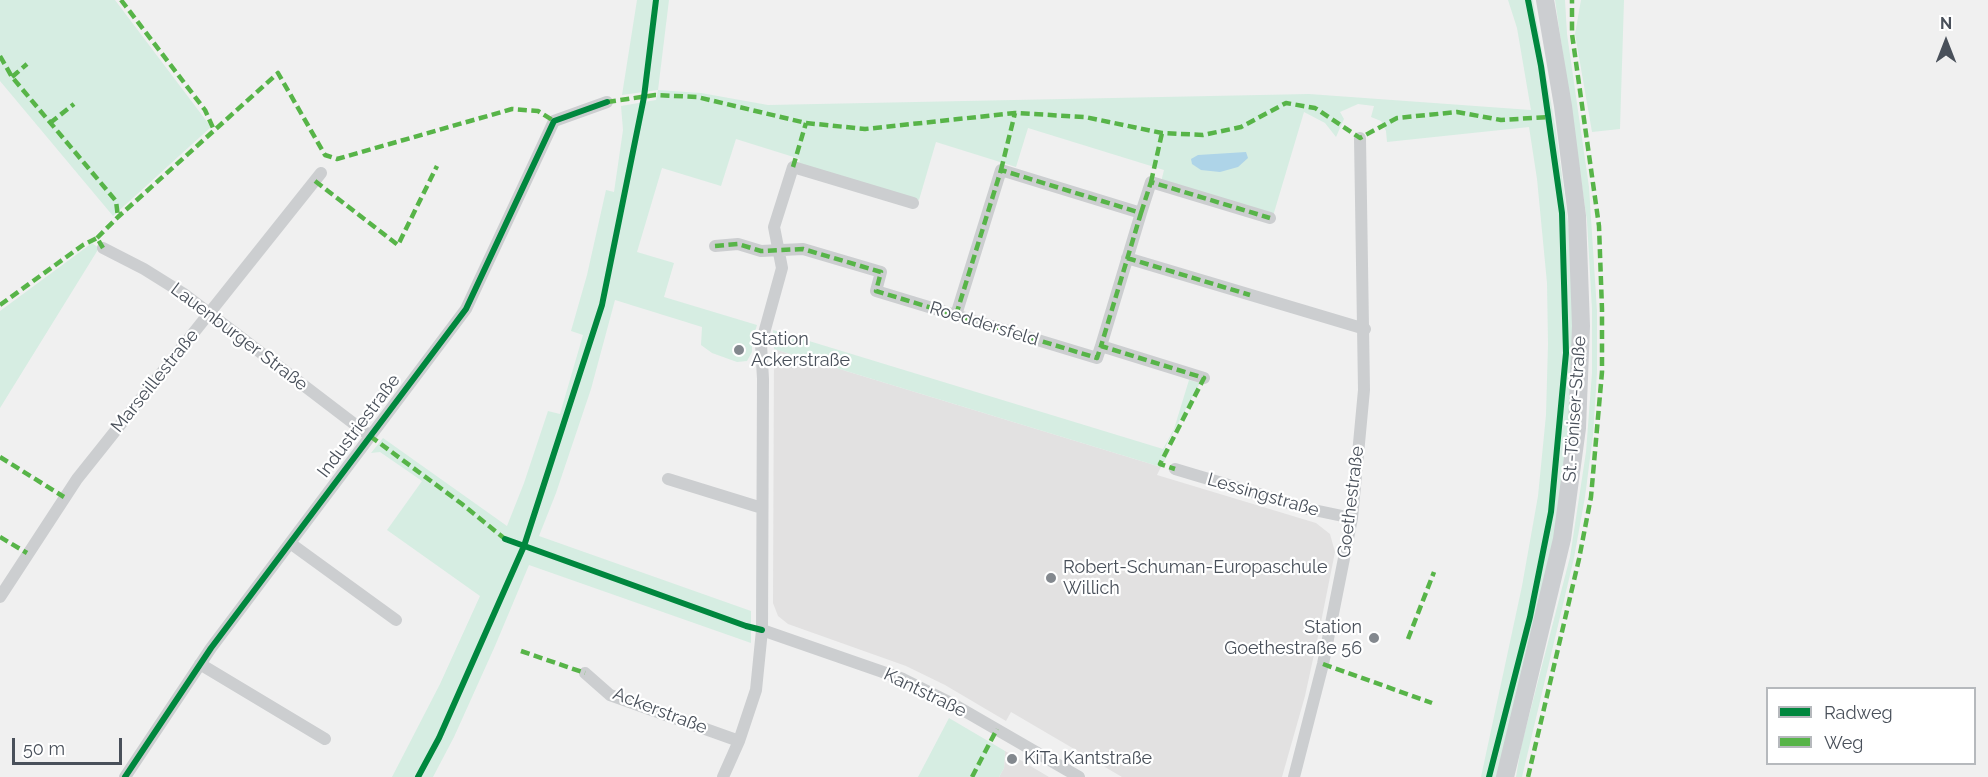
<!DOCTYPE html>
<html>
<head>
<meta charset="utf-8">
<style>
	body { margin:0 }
	#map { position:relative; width:1988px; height:777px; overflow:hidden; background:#f0f0f0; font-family:Raleway,sans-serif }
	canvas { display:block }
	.legend { position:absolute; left:1766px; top:687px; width:210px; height:78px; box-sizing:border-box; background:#fff; border:2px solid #b6b9bd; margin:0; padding:8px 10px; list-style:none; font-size:18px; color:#49505a }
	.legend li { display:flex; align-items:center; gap:12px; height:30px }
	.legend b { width:30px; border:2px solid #b6b9bd }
	.north { position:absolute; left:1916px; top:12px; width:60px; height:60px; -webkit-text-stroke:4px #fff; paint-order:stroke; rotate:0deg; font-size:16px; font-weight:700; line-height:24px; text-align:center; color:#49505a }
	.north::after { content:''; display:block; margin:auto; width:21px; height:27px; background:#49505a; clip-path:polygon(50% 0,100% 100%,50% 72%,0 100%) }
	.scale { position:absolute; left:12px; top:738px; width:110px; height:27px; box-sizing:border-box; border:3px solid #49505a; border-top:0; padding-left:8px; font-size:18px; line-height:21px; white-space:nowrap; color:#49505a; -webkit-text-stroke:4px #fff; paint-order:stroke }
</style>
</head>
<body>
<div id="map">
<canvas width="1988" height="777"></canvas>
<ul class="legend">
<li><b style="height:8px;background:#00873e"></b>Radweg</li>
<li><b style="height:8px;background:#57b448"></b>Weg</li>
</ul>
<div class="north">N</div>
<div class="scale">50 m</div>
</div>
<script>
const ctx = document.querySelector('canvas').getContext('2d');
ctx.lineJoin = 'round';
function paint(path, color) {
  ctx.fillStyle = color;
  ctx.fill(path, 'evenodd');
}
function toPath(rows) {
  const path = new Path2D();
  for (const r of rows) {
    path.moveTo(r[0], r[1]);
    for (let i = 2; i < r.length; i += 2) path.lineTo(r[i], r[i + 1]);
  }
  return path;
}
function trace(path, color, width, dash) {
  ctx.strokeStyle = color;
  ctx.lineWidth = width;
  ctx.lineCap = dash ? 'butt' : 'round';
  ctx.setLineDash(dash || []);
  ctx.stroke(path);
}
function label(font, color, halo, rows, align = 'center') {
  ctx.font = font + ' Raleway,sans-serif';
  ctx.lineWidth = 4.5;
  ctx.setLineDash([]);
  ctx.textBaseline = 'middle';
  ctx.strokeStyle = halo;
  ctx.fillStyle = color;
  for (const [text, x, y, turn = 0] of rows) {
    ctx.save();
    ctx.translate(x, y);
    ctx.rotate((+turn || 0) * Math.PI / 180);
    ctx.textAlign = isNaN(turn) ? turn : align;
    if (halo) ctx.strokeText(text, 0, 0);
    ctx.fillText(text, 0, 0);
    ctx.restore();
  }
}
paint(toPath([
	[774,349,1161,467,1157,475,1316,523,1330,534,1335,552,1320,627,1305,696,1282,777,1122,777,1011,712,1006,721,945,685,906,666,788,624,778,616,773,603],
	[1005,751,1049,777,999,777,1004,768]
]), '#e2e1e1');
paint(toPath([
	[0,0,115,0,211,127,113,216,0,81],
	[637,0,669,0,658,90,701,93,768,105,1309,94,1531,110,1517,28,1508,0,1533,0,1556,131,1573,260,1573,406,1563,500,1500,777,1481,777,1522,586,1538,496,1546,415,1548,344,1547,283,1537,179,1529,127,1387,142,1386,131,1381,121,1371,117,1374,106,1358,104,1340,112,1344,119,1336,137,1325,123,1304,112,1273,216,1161,182,1164,170,1028,128,1016,167,936,142,919,200,799,164,800,159,736,139,721,186,662,168,637,252,674,263,664,297,757,325,752,342,752,352,747,361,737,362,712,353,701,345,702,327,615,300,591,389,556,493,539,536,751,611,751,643,529,565,495,646,454,737,433,777,392,777,440,684,480,596,387,530,422,481,380,452,371,453,383,438,507,526,524,483,548,411,560,414,583,335,571,331,587,275,606,190,614,192,623,130,621,106,656,100,658,90,622,95],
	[1555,0,1565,0,1567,34,1589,187,1597,311,1597,373,1593,435,1585,497,1574,558,1522,777,1516,777,1521,747,1570,557,1586,452,1592,373,1592,309,1587,221],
	[1581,0,1624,0,1620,129,1592,132,1575,34],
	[92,243,99,248,0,408,0,311],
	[773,330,1163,449,1174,429,1189,380,1200,383,1164,449,1170,451,1161,467,774,349],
	[949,718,1005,751,1004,768,999,777,918,777]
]), '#d6ede2');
paint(toPath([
	[1246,152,1248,158,1238,167,1220,172,1201,170,1192,164,1191,159,1198,155]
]), '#aed4e8');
trace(toPath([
	[1141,213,1151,182,1270,218],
	[715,246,738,244,761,251,803,249,881,272,876,291,1097,358,1101,346,1204,378],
	[103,248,144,269,184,294,370,436],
	[1127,258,1365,329],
	[956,315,1001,170,1141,213,1101,346],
	[1175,469,1309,509,1352,518],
	[668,479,762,508],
	[290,543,396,620],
	[0,597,77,479,321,173],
	[762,630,903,679,951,703,1079,777],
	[200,664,325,739],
	[585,673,610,695,739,741],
	[125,777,211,648,466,309,554,121,607,102],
	[723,777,739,741,756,690,762,630,763,379,761,344,782,268,774,227,793,167,913,203],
	[1294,777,1323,664,1352,518,1364,390,1360,138]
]), '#ccced0', 12);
trace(toPath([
	[1505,777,1562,539,1577,428,1581,326,1577,216,1563,106,1545,0]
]), '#ccced1', 18);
trace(toPath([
	[121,0,205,110,214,130],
	[0,56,12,77,116,201,118,217],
	[12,77,27,64],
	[607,102,655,95,697,97,806,123,865,129,1015,113,1085,117,1162,133,1203,135,1241,127,1286,103,1315,108,1360,138,1397,118,1457,112,1501,120,1548,117],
	[50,123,74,104],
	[793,167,806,123],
	[1001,170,1015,113],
	[315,181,398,245,437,166],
	[1151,182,1162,133],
	[1141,213,1151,182,1270,218],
	[97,238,118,217,278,73,325,155,337,159,512,109,538,111,554,121],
	[715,246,738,244,761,251,803,249,881,272,876,291,1097,358,1101,346,1204,378,1160,464,1175,469],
	[1127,258,1250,295],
	[0,305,83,245,97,238,103,248],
	[956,315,1001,170,1141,213,1101,346],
	[370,436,462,504,505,539,510,541],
	[0,457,64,497],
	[0,537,27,553],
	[1408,639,1434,572],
	[521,651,585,673],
	[1323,664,1432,703],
	[972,777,997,729],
	[1528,777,1579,559,1591,497,1602,372,1602,309,1599,226,1572,34,1572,0]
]), '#57b448', 4.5, [9, 4.5]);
trace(toPath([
	[505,539,746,626,762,630],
	[125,777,211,648,466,309,554,121,607,102],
	[418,777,439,738,524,546,602,305,644,97,656,0],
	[1489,777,1530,617,1551,512,1566,353,1562,213,1541,66,1528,0]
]), '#00873e', 6);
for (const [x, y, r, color] of [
	[739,350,6,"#83888e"],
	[1051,578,6,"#83888e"],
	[1374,638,6,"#83888e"],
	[1012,759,6,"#83888e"]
]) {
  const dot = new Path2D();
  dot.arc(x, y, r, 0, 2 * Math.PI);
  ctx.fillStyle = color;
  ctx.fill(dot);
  trace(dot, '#fff', 2);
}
label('18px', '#49505a', '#fff', [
	["Roeddersfeld",984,324,17],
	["Lauenburger Straße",239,337,37],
	["Marseillestraße",155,381,-51],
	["St.-Töniser-Straße",1575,409,-86],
	["Industriestraße",359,426,-53],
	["Lessingstraße",1263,495,16],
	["Goethestraße",1351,502,-83],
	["Kantstraße",925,693,26],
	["Ackerstraße",660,711,21]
]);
label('18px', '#49505a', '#fff', [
	["Station",751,340],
	["Ackerstraße",751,361],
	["Robert-Schuman-Europaschule",1063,568],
	["Willich",1063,589],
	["Station",1362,628,"right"],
	["Goethestraße 56",1362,649,"right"],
	["KiTa Kantstraße",1024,759]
], 'left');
</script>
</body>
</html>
